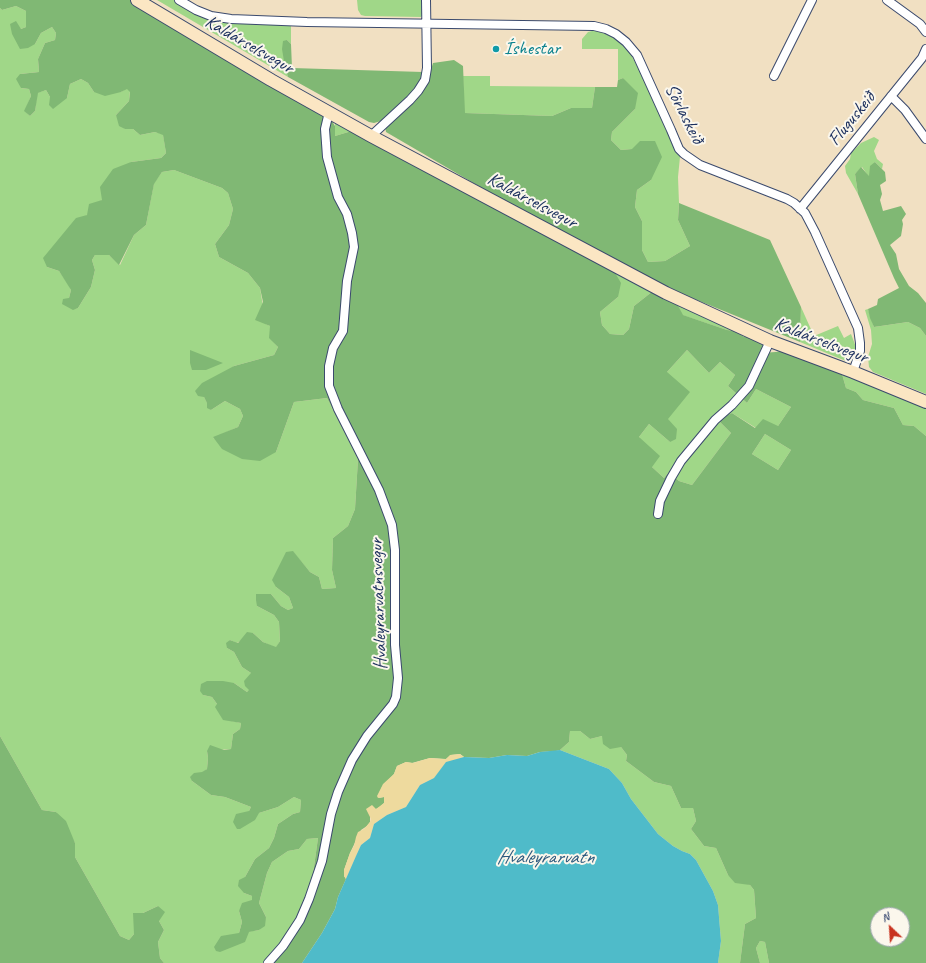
<!DOCTYPE html>
<html>
<head>
<meta charset="utf-8">
<style>
	body { margin:0 }
	#map { position:relative; width:926px; height:963px; overflow:hidden; background:#f1e0c2; font-family:Caveat,sans-serif }
	canvas { display:block }
	.north { position:absolute; left:870px; top:907px; width:40px; height:40px; box-sizing:border-box; background:#fbf7ec; border:1px solid #a1a7b3; border-radius:50%; rotate:335deg; font-size:11px; font-weight:700; line-height:16px; text-align:center; color:#1b2f5e }
	.north::after { content:''; display:block; margin:auto; width:14px; height:18px; background:#c8321e; clip-path:polygon(50% 0,100% 100%,50% 72%,0 100%) }
</style>
</head>
<body>
<div id="map">
<canvas width="926" height="963"></canvas>
<div class="north">N</div>
</div>
<script>
const ctx = document.querySelector('canvas').getContext('2d');
ctx.lineJoin = 'round';
function paint(path, color) {
  ctx.fillStyle = color;
  ctx.fill(path, 'evenodd');
}
function toPath(rows) {
  const path = new Path2D();
  for (const r of rows) {
    path.moveTo(r[0], r[1]);
    for (let i = 2; i < r.length; i += 2) path.lineTo(r[i], r[i + 1]);
  }
  return path;
}
function trace(path, color, width, dash) {
  ctx.strokeStyle = color;
  ctx.lineWidth = width;
  ctx.lineCap = dash ? 'butt' : 'round';
  ctx.setLineDash(dash || []);
  ctx.stroke(path);
}
function label(font, color, halo, rows, align = 'center') {
  ctx.font = font + ' Caveat,sans-serif';
  ctx.lineWidth = 4;
  ctx.setLineDash([]);
  ctx.textBaseline = 'middle';
  ctx.strokeStyle = halo;
  ctx.fillStyle = color;
  for (const [text, x, y, turn = 0] of rows) {
    ctx.save();
    ctx.translate(x, y);
    ctx.rotate((+turn || 0) * Math.PI / 180);
    ctx.textAlign = isNaN(turn) ? turn : align;
    if (halo) ctx.strokeText(text, 0, 0);
    ctx.fillText(text, 0, 0);
    ctx.restore();
  }
}
paint(toPath([
	[157,0,184,0,202,11,291,23,291,44,287,40,285,67,288,77],
	[357,0,424,0,424,12,421,17,365,16,361,15,358,10],
	[16,6,26,11,26,27,21,29,10,24,35,44,41,33,52,27,56,33,55,40,45,43,38,59,39,72,20,74,21,88,29,89,31,96,25,111,30,116,35,111,37,93,46,90,50,97,67,98,70,84,81,79,88,83,94,92,121,92,127,88,130,91,129,101,116,115,125,129,133,129,140,135,155,132,163,134,166,153,161,158,131,162,102,200,87,215,47,267,59,271,69,285,71,290,69,298,73,309,78,308,91,287,95,270,92,260,95,255,109,255,120,265,134,235,146,225,154,183,162,172,174,170,222,188,228,193,233,209,229,225,215,244,219,257,248,273,260,288,266,324,270,326,270,338,278,347,274,355,234,366,204,397,211,410,225,401,240,409,243,416,238,427,213,438,276,452,294,402,327,398,358,459,355,509,348,526,333,538,332,570,336,588,322,589,319,577,310,572,293,552,276,587,289,597,293,608,288,610,281,606,271,594,257,606,274,615,279,622,280,641,276,648,263,642,253,633,237,643,230,640,227,648,234,652,242,667,251,673,250,690,247,692,234,683,203,695,212,697,217,704,223,719,241,723,240,729,233,734,231,749,207,751,208,758,207,769,192,781,211,795,225,797,251,807,249,811,259,813,278,807,294,797,301,800,300,812,293,814,278,824,274,838,269,848,255,859,245,877,244,893,252,896,252,901,239,911,242,922,239,933,259,930,266,917,259,903,267,873,272,862,288,851,299,849,307,839,318,838,313,874,304,904,293,927,267,963,164,963,160,958,158,942,164,930,159,921,158,906,143,913,134,923,134,934,129,940,120,936,75,857,75,843,56,812,42,810,0,736,0,8,2,10],
	[596,30,615,38,628,49,681,147,678,177,679,203,678,220,690,246,665,261,648,262,642,250,642,221,635,207,637,190,651,180,632,149,621,150,611,140,612,132,635,109,623,78,618,80,618,49,582,49,582,39,588,32],
	[463,76,490,76,490,86,595,87,592,108,571,108,552,116,464,113],
	[335,121,355,130,335,136],
	[874,137,879,140,874,151,877,159,883,164,882,169,875,162,869,177,862,167,855,174,858,194,846,173,845,166,850,159,851,153,861,143],
	[614,271,653,291,634,306,629,329,623,335,610,334,602,325,600,312,618,297],
	[675,300,750,337,744,337,736,331,727,330,682,315],
	[801,307,814,336,838,326,844,338,851,334,856,347,856,355,853,361,846,361,836,357,800,342],
	[868,309,874,327,908,322,920,328,926,336,926,394,873,372,869,367,868,357,872,344,871,330,865,310],
	[687,350,709,373,720,362,735,375,728,386,747,403,756,389,791,407,778,426,756,428,732,413,720,422,731,433,692,485,679,481,669,472,664,478,652,467,639,437,649,424,670,442,668,419,667,372],
	[840,367,926,402,926,436,914,426,903,425,894,408,863,400,856,392,846,388],
	[765,434,791,450,778,470,752,454],
	[570,731,580,731,590,739,602,736,621,747,627,755,626,761,654,782,671,786,681,808,693,808,696,821,691,829,704,846,716,848,728,875,750,885,754,890,756,918,745,924,740,963,718,963,721,941,718,905,713,891,696,860,690,854,682,851,673,846,658,834,631,799,622,783,609,769,560,750,569,742],
	[760,941,765,942,769,963,760,963,756,948]
]), '#a0d788');
paint(toPath([
	[0,0,143,0,324,108,335,126,335,136,355,130,614,271,621,283,618,297,600,312,602,325,610,334,623,335,629,329,634,306,653,291,675,300,683,315,727,330,736,331,744,337,750,337,764,342,761,353,776,352,789,349,840,367,846,388,856,392,863,400,894,408,903,425,914,426,926,436,926,963,769,963,765,942,760,941,756,948,760,963,740,963,745,924,756,918,754,890,750,885,735,883,728,875,716,848,704,846,691,829,696,821,693,808,681,808,671,786,654,782,626,761,627,755,621,747,610,749,603,744,602,736,590,739,580,731,570,731,569,742,560,750,556,751,540,752,527,756,507,755,489,758,464,757,460,754,451,755,446,759,430,758,412,763,406,762,397,766,394,774,382,787,379,798,384,797,384,803,380,807,376,809,370,817,370,822,367,826,361,830,350,853,344,870,344,876,346,879,338,897,335,909,322,933,302,963,267,963,293,927,304,904,313,874,318,838,307,839,299,849,288,851,272,862,267,873,259,903,266,917,265,926,259,930,249,932,245,942,220,952,216,951,214,947,221,936,239,933,242,922,239,911,242,903,252,900,252,896,244,893,238,886,239,880,245,877,255,859,269,848,274,838,278,824,293,814,300,812,301,800,294,797,278,807,259,813,255,820,240,829,237,829,233,822,236,814,249,811,251,807,225,797,211,795,192,781,190,777,194,773,202,772,207,769,208,758,207,751,210,745,224,750,231,749,233,734,240,729,241,723,223,720,215,707,217,704,212,697,203,695,200,691,201,684,207,681,223,681,234,683,247,692,249,690,245,686,244,681,251,673,242,667,234,652,227,648,226,643,230,640,238,643,247,632,253,633,263,642,276,647,280,641,279,622,274,615,257,606,256,600,256,594,271,594,281,606,288,610,293,608,289,597,276,587,272,580,286,552,293,551,310,572,319,577,322,589,336,588,332,570,333,538,348,526,355,509,358,459,327,398,294,402,276,452,260,461,242,459,222,449,213,437,238,427,243,416,240,409,225,401,211,410,207,408,207,403,204,397,198,396,195,391,202,383,234,366,274,355,278,347,269,338,270,326,255,320,263,302,260,288,248,273,219,257,215,244,229,225,233,209,228,193,222,188,174,170,162,172,154,184,146,225,134,235,119,265,109,255,95,255,92,260,95,270,91,287,78,308,73,310,62,304,63,299,69,298,71,290,59,271,47,267,43,258,76,218,87,215,89,204,102,200,100,187,113,169,131,162,161,158,166,153,163,135,155,132,140,135,133,129,125,129,119,126,116,115,129,101,130,92,127,89,121,92,105,96,94,92,88,83,81,79,70,84,67,98,53,109,49,105,50,97,46,90,38,93,35,111,30,116,24,111,31,96,29,89,21,88,16,79,20,74,39,72,38,59,45,43,55,40,56,33,52,27,41,33,35,44,28,48,20,49,12,34,10,24,16,21,21,29,26,27,26,11,16,6,2,10,0,8],
	[687,350,709,373,720,362,735,375,728,386,747,403,756,389,791,407,778,426,763,419,755,428,732,413,722,418,720,422,731,433,692,485,679,481,669,472,664,478,652,467,660,456,639,437,649,424,670,442,676,439,677,429,668,419,690,392,667,372],
	[765,434,791,450,778,470,752,454],
	[878,915,902,915,902,939,878,939],
	[287,40,291,44,292,68,423,72,421,80,416,88,381,121,374,123,369,122,288,77,285,67,282,49,283,41],
	[454,60,463,66,465,113,552,116,571,108,592,108,595,87,617,87,618,80,623,78,638,93,635,109,612,132,611,140,621,150,632,149,640,141,655,141,662,157,651,180,637,190,635,207,642,221,642,250,648,262,665,261,690,246,678,220,679,203,770,240,801,307,800,342,687,296,606,257,482,188,386,132,385,126,428,79,433,63],
	[875,162,885,172,886,181,880,185,882,194,880,200,883,211,901,206,906,214,902,220,903,224,901,236,890,245,896,254,899,269,909,286,918,293,926,303,926,336,920,328,908,322,874,327,870,318,868,309,877,305,878,299,899,288,894,278,858,194,855,174,861,167,869,176,870,166],
	[190,350,223,363,206,370,192,370,190,363],
	[0,736,42,810,56,812,66,821,75,843,75,857,120,936,129,940,134,934,133,913,143,913,158,906,165,912,159,921,164,930,158,942,160,958,164,963,0,963]
]), '#80b874');
paint(toPath([
	[460,754,464,757,446,763,434,778,420,785,406,807,387,815,374,824,370,838,361,845,346,879,344,876,344,870,350,853,354,846,356,837,358,832,364,829,370,822,371,819,366,809,372,805,376,809,384,803,384,797,378,798,377,796,383,784,394,774,397,766,406,762,413,763,430,758,443,759,446,759,450,755]
]), '#eeda9e');
paint(toPath([
	[560,750,609,769,622,783,631,799,658,834,673,846,682,851,690,854,696,860,713,891,718,905,721,941,718,963,302,963,322,933,335,909,338,897,356,856,361,845,370,838,374,824,387,815,406,807,420,785,434,778,446,762,464,757,489,758,507,755,527,756,540,752]
]), '#4fbbc9');
const street = toPath([
	[179,0,196,10,211,16,231,19,307,22,594,26,606,29,616,34,626,42,637,55,671,130,679,149,684,154,700,165,787,199,794,203,805,213,815,232,858,328,860,343,860,351,853,372],
	[887,0,920,24,926,32],
	[774,76,812,0],
	[891,96,905,110,926,139],
	[371,136,410,100,418,91,425,80,427,68,426,0],
	[800,209,922,58,926,49],
	[658,514,660,501,671,478,681,461,715,420,732,405,749,386,770,341],
	[268,963,283,946,300,920,309,899,322,861,331,814,338,792,352,760,367,736,393,704,396,697,398,678,395,645,395,550,392,525,379,490,338,409,329,386,329,366,333,348,343,331,347,281,354,247,352,233,347,214,338,197,327,157,325,129,329,112]
]);
const secondary = toPath([
	[137,0,271,80,371,136,666,293,770,341,853,372,926,402]
]);
trace(street, '#3b4a6d', 10);
trace(secondary, '#3b4a6d', 14);
trace(street, '#fff', 8);
trace(secondary, '#fbe6c3', 12);
for (const [x, y, r, color] of [
	[496,49,4,"#0f9aa8"]
]) {
  const dot = new Path2D();
  dot.arc(x, y, r, 0, 2 * Math.PI);
  ctx.fillStyle = color;
  ctx.fill(dot);
  trace(dot, '#fbf7ec', 1.5);
}
label('19px', '#1b2f5e', '#fbf7ec', [
	["Kaldárselsvegur",249,45,30],
	["Sörlaskeið",684,114,63],
	["Fluguskeið",852,119,-51],
	["Kaldárselsvegur",532,201,28],
	["Kaldárselsvegur",821,341,21],
	["Hvaleyrarvatnsvegur",379,604,-92]
]);
label('19px', '#0d838f', '#fbf7ec', [
	["Íshestar",504,49]
], 'left');
label('italic 20px', '#2b597e', '#fbf7ec', [
	["Hvaleyrarvatn",545,858]
]);
</script>
</body>
</html>
